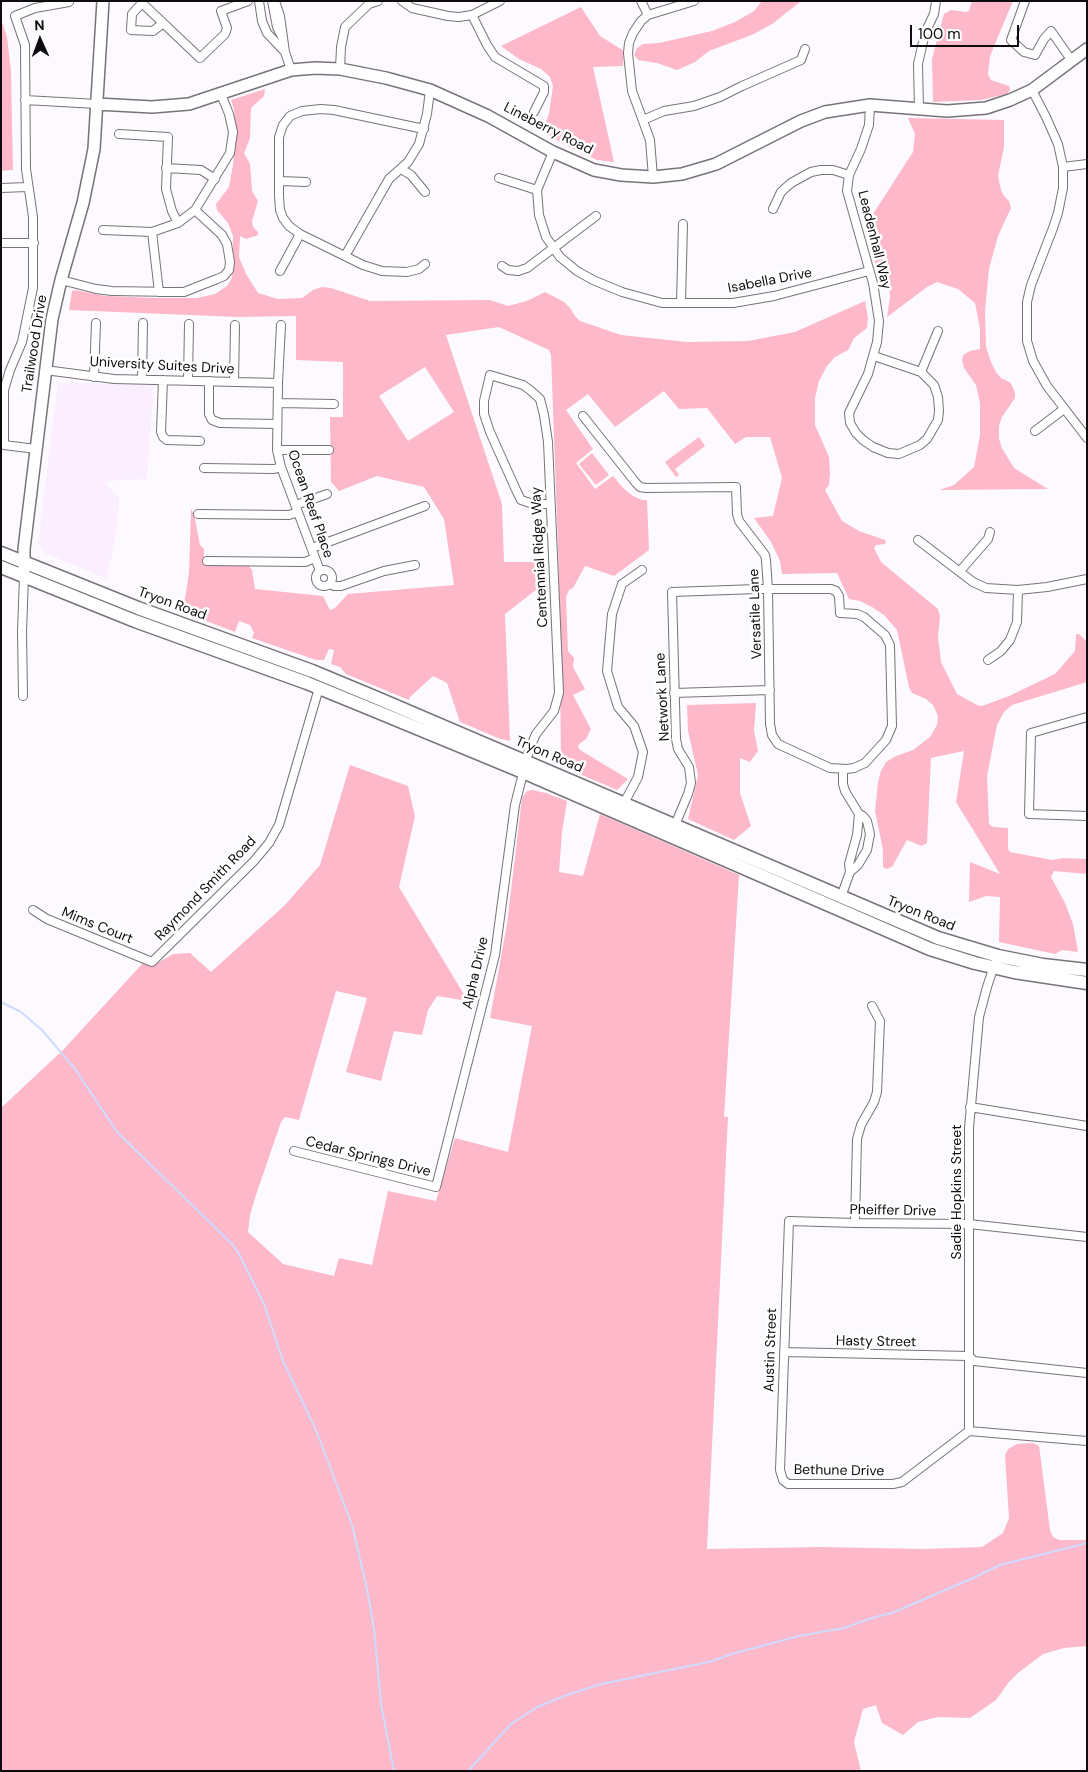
<!DOCTYPE html>
<html>
<head>
<meta charset="utf-8">
<style>
	body { margin:0 }
	#map { position:relative; width:1088px; height:1772px; overflow:hidden; background:#fdfaff; font-family:"DM Sans",sans-serif }
	canvas { display:block }
	.frame { position:absolute; inset:0; border:2px solid #0d0b0e; pointer-events:none }
	.north { position:absolute; left:15px; top:15px; width:50px; height:50px; -webkit-text-stroke:4px #fff; paint-order:stroke; rotate:358deg; font-size:14px; font-weight:700; line-height:20px; text-align:center; color:#0d0b0e }
	.north::after { content:''; display:block; margin:auto; width:18px; height:22px; background:#0d0b0e; clip-path:polygon(50% 0,100% 100%,50% 72%,0 100%) }
	.scale { position:absolute; left:910px; top:25px; width:109px; height:22px; box-sizing:border-box; border:2px solid #0d0b0e; border-top:0; padding-left:6px; font-size:15px; line-height:18px; white-space:nowrap; color:#0d0b0e; -webkit-text-stroke:4px #fff; paint-order:stroke }
</style>
</head>
<body>
<div id="map">
<canvas width="1088" height="1772"></canvas>
<div class="frame"></div>
<div class="north">N</div>
<div class="scale">100 m</div>
</div>
<script>
const ctx = document.querySelector('canvas').getContext('2d');
ctx.lineJoin = 'round';
function paint(path, color) {
  ctx.fillStyle = color;
  ctx.fill(path, 'evenodd');
}
function toPath(rows) {
  const path = new Path2D();
  for (const r of rows) {
    if (r.length === 3) {
      path.moveTo(r[0] + r[2], r[1]);
      path.arc(r[0], r[1], r[2], 0, 2 * Math.PI);
      continue;
    }
    path.moveTo(r[0], r[1]);
    for (let i = 2; i < r.length; i += 2) path.lineTo(r[i], r[i + 1]);
  }
  return path;
}
function trace(path, color, width, dash) {
  ctx.strokeStyle = color;
  ctx.lineWidth = width;
  ctx.lineCap = dash ? 'butt' : 'round';
  ctx.setLineDash(dash || []);
  ctx.stroke(path);
}
function label(font, color, halo, rows, align = 'center') {
  ctx.font = font + ' "DM Sans",sans-serif';
  ctx.lineWidth = 5;
  ctx.setLineDash([]);
  ctx.textBaseline = 'middle';
  ctx.strokeStyle = halo;
  ctx.fillStyle = color;
  for (const [text, x, y, turn = 0] of rows) {
    ctx.save();
    ctx.translate(x, y);
    ctx.rotate((+turn || 0) * Math.PI / 180);
    ctx.textAlign = isNaN(turn) ? turn : align;
    if (halo) ctx.strokeText(text, 0, 0);
    ctx.fillText(text, 0, 0);
    ctx.restore();
  }
}
paint(toPath([
	[58,383,154,384,147,479,104,481,119,498,118,524,107,579,45,553,38,544]
]), '#faeeff');
paint(toPath([
	[762,1,806,1,800,2,772,24,754,34,709,51,695,62,677,70,657,63,638,60,634,55,637,48,643,44,659,43,712,31,735,22,754,11],
	[972,1,1013,1,990,56,988,74,991,80,1009,86,1010,90,1007,94,981,100,933,102,932,59,944,14,951,10,966,12,969,11],
	[581,7,600,36,624,51,623,66,593,67,614,162,597,160,573,149,542,132,549,114,553,86,550,77,541,69,519,59,501,46],
	[1,19,7,37,11,71,13,170,1,171],
	[265,89,264,96,251,108,250,138,244,153,250,164,252,191,258,201,252,221,253,227,258,232,258,235,246,239,240,236,239,257,246,274,258,293,278,299,302,298,313,290,322,287,331,288,370,301,490,300,508,306,527,301,545,292,564,302,570,308,575,316,580,321,621,335,687,342,748,341,795,332,865,301,868,318,867,328,854,338,848,350,835,357,827,366,819,381,815,398,815,425,829,457,830,474,829,485,825,490,842,521,859,531,885,540,886,542,885,544,876,545,874,548,881,562,938,609,940,616,938,637,941,662,957,694,977,705,982,706,1009,696,1055,674,1075,651,1076,634,1079,634,1087,642,1087,682,1012,705,1004,712,997,725,987,776,989,824,993,827,1008,828,1008,849,1010,852,1052,860,1063,858,1087,859,1087,874,1054,871,1051,877,1065,903,1073,924,1078,952,1062,950,1055,954,999,942,1000,897,986,896,969,902,970,862,1000,874,956,802,964,751,931,758,927,843,922,846,907,840,892,867,886,869,883,867,883,850,875,811,878,782,881,771,886,762,896,756,913,750,930,737,937,725,938,716,933,705,926,699,912,693,909,687,897,630,884,615,872,607,860,601,849,599,837,573,782,574,780,561,771,542,754,518,773,516,782,478,770,437,746,437,735,444,707,408,679,409,664,391,615,427,588,394,566,410,593,449,576,463,595,489,613,476,624,489,633,496,642,500,647,500,649,550,614,576,585,566,573,588,569,590,566,597,568,651,574,658,573,667,585,689,573,695,591,729,586,739,579,744,578,747,580,750,628,779,617,790,561,766,559,574,551,355,549,350,499,327,446,335,502,504,504,562,541,562,541,586,505,614,510,741,498,738,460,722,447,683,433,676,410,697,409,700,346,674,340,667,331,664,334,650,329,649,324,660,316,660,252,638,254,633,250,625,239,621,235,632,183,612,189,572,191,509,194,514,200,545,204,549,204,565,249,566,252,570,255,589,323,596,330,610,335,608,348,594,454,585,444,519,424,487,377,476,339,491,331,482,330,417,343,417,343,362,296,360,296,316,238,317,69,310,72,291,75,290,106,296,154,298,197,298,215,294,227,286,232,278,233,236,228,223,217,210,216,204,229,187,233,165,236,132,234,110,231,100],
	[425,367,454,412,408,441,379,396],
	[908,118,1004,120,1004,147,998,176,1001,190,1004,196,1009,201,1011,208,998,236,989,269,985,311,986,347,991,362,996,372,1001,378,1011,383,1015,393,1015,398,1002,417,999,426,999,439,1002,448,1014,468,1048,489,939,490,954,485,974,467,980,435,980,403,976,385,964,368,962,360,963,355,970,351,980,349,980,329,975,303,958,289,937,282,927,287,887,317,890,297,889,283,877,269,871,251,870,228,873,214,913,152,915,134],
	[699,437,705,446,675,469,679,475,676,477,665,462],
	[592,453,609,475,596,485,579,464],
	[756,703,754,731,758,751,750,762,740,758,740,793,751,826,734,840,688,819,698,775,688,731,687,705],
	[350,765,408,786,415,816,399,887,468,1001,437,996,428,1010,422,1035,394,1031,381,1081,346,1072,367,998,336,991,299,1120,285,1117,281,1122,256,1195,250,1215,248,1232,283,1264,334,1276,339,1258,372,1265,388,1191,436,1201,455,1138,508,1152,532,1026,490,1018,507,924,522,798,527,791,532,790,546,793,567,801,562,832,559,872,583,876,600,814,739,875,724,1117,728,1117,707,1549,821,1547,923,1549,982,1547,1003,1533,1009,1518,1005,1455,1008,1449,1017,1444,1033,1443,1039,1446,1040,1453,1050,1530,1053,1537,1059,1540,1087,1540,1087,1646,1064,1648,1043,1654,1018,1673,1009,1682,996,1700,970,1718,938,1717,918,1722,903,1735,882,1723,876,1705,863,1709,854,1742,861,1771,1,1771,1,1108,63,1050,143,963,151,967,173,954,190,953,211,972,285,905,320,865]
]), '#fdb8c9');
trace(toPath([
	[1,1002,21,1012,42,1030,75,1069,117,1132,232,1244,239,1254,264,1304,283,1361,316,1430,352,1525,367,1589,374,1629,381,1704,394,1771],
	[468,1771,511,1724,537,1707,567,1695,601,1684,709,1662,735,1653,799,1636,844,1628,875,1617,892,1613,973,1578,1000,1565,1087,1543]
]), '#cedbff', 2);
const street = toPath([
	[259,1,262,21,267,33,285,52],
	[272,1,277,27,282,37],
	[275,1,280,16,285,52,291,70],
	[402,1,412,8,448,16,459,17,472,15,500,1],
	[641,1,648,15],
	[1025,1,1011,40,1024,52,1035,55,1044,39,1051,31,1072,61],
	[472,15,487,45,495,57,544,86,544,92,534,112],
	[162,24,153,31,131,30,132,14,142,3,200,58,225,34,227,28,221,11,248,1],
	[340,69,341,47,345,27,369,4,378,1],
	[1032,90,1046,117,1058,144,1063,167,1063,188,1058,213,1053,228,1031,285,1027,302,1027,341,1033,361,1047,386,1087,438],
	[25,100,97,104],
	[870,105,869,125,861,149,849,175,847,191,873,283,879,321,877,342,868,374,849,413,850,423,856,433,863,440,873,447,888,453,899,454,920,445,927,439,938,420,939,411,938,397,934,385,921,372,874,356],
	[919,109,918,64,925,33,934,14,936,1],
	[643,120,664,111,694,106,720,97,742,86,801,60,805,49],
	[424,129,334,110,321,109,302,111,290,116,283,125,279,137,279,196,280,210,283,218,289,226,300,234,363,265,382,271,407,272,419,269,425,264],
	[119,134,168,137,166,189,172,211,178,223],
	[553,152,537,190,539,215,546,237,560,257,577,271,593,280,622,292,662,303,733,303,774,296,869,271],
	[1063,167,1087,164],
	[166,168,201,170,215,179],
	[401,169,411,175,425,192],
	[653,177,650,140,632,91,628,53,629,43,633,33,641,21,648,15,694,1],
	[499,178,537,190],
	[280,181,306,182],
	[1,188,27,187],
	[773,209,781,192,791,183,811,172,821,170,833,170,849,175],
	[103,230,152,232,178,223,195,210,230,153,233,132,229,114,221,94],
	[152,232,159,292],
	[1,243,34,243],
	[345,256,389,179,408,162,419,144,427,114,430,90],
	[502,266,508,270,518,271,527,268,596,216],
	[280,271,300,234],
	[61,280,96,289,112,291,173,292,184,292,217,279,224,276,229,270,230,262,227,244,222,235,195,210],
	[681,303,683,224],
	[281,325,278,383,277,450,281,467,320,571],
	[45,370,114,379,278,383],
	[921,372,938,331],
	[94,377,96,323],
	[142,379,143,323],
	[163,380,161,432,163,437,167,440,200,441],
	[188,380,189,324],
	[209,381,209,414,212,420,220,423,277,424],
	[234,382,235,325],
	[278,403,334,404],
	[583,416,636,483,640,487,646,488,736,487,737,514,739,521,765,555,766,560,768,589,770,724,772,735,778,744,830,768,847,769,854,768,865,763,886,740,892,726,890,645,885,635,864,617,857,614,840,613,839,596,836,591,831,589,757,589,672,592,676,739,678,749,689,767,691,783,688,794,675,825],
	[1035,431,1064,409],
	[36,449,4,445,4,390,10,370,22,342,33,288,33,217,26,169,25,45,15,16,35,8,69,2],
	[277,450,329,450],
	[204,468,274,469,281,467],
	[296,505,327,494],
	[198,514,289,515,298,512],
	[918,540,973,582,986,588,1018,590,1047,587,1087,579],
	[312,548,425,506],
	[207,561,305,562,315,558],
	[324,578,8],
	[960,571,988,539,990,532],
	[330,584,334,586,341,586,384,571,415,565],
	[988,660,1001,651,1010,640,1017,622,1018,590],
	[674,693,770,690],
	[23,696,22,632,24,576],
	[1087,717,1031,733,1029,814,1087,816],
	[624,803,638,777,643,752,634,726,618,707,607,671,612,614,622,584,642,570],
	[850,872,849,864,857,835,859,814],
	[841,897,850,872,858,865,867,850,870,834,867,821,863,816,859,814,845,791,843,784,843,769],
	[33,910,47,919,152,962,254,861,269,843,279,825,319,688],
	[970,1107,1087,1126],
	[294,1151,436,1187,495,955,515,805,520,785,529,750,536,734,554,711,559,693,548,442,544,415,540,399,530,390,523,385,490,375,484,401,484,414,490,432,517,492,521,500,533,504,550,504],
	[855,1223,857,1139,861,1125,874,1102,877,1092,880,1021,872,1006],
	[1087,1237,969,1224,855,1223,789,1221,780,1470,783,1480,788,1484,893,1484,902,1482,969,1431,1087,1441],
	[784,1352,969,1356,974,1361,1087,1373],
	[969,1431,969,1128,979,1017,987,987,995,963]
]);
const secondary = toPath([
	[97,104,152,107,189,104,291,70,315,68,340,69,386,78,430,90,488,116,553,152,594,170,621,175,653,177,682,174,716,164,801,121,825,112,870,105,947,111,986,108,1010,100,1032,90,1087,49],
	[24,570,24,549,52,319,61,280,83,203,94,149,103,1]
]);
const primary = toPath([
	[1,553,138,608,312,671,377,698,938,938,998,956,1043,965,1087,970],
	[1,567,135,621,307,683,373,710,523,772,930,949,975,963,1014,972,1087,983]
]);
trace(street, '#78727b', 10);
trace(secondary, '#78727b', 14);
trace(primary, '#78727b', 15);
trace(street, '#fff', 8);
trace(secondary, '#fff', 11);
trace(primary, '#fff', 12);
label('14px', '#0d0b0e', '#fff', [
	["Lineberry Road",548,129,27],
	["Leadenhall Way",874,240,76],
	["Isabella Drive",770,281,-11],
	["Trailwood Drive",35,344,-81],
	["University Suites Drive",162,366,3],
	["Ocean Reef Place",310,504,71],
	["Centennial Ridge Way",540,557,-93],
	["Tryon Road",172,604,20],
	["Versatile Lane",756,614,-92],
	["Network Lane",663,697,-93],
	["Tryon Road",549,755,23],
	["Raymond Smith Road",206,889,-46],
	["Tryon Road",921,914,22],
	["Mims Court",97,926,22],
	["Alpha Drive",476,973,-77],
	["Cedar Springs Drive",368,1157,14],
	["Sadie Hopkins Street",957,1192,-90],
	["Pheiffer Drive",893,1211,1],
	["Hasty Street",876,1342,1],
	["Austin Street",771,1350,-88],
	["Bethune Drive",839,1471,1]
]);
</script>
</body>
</html>
